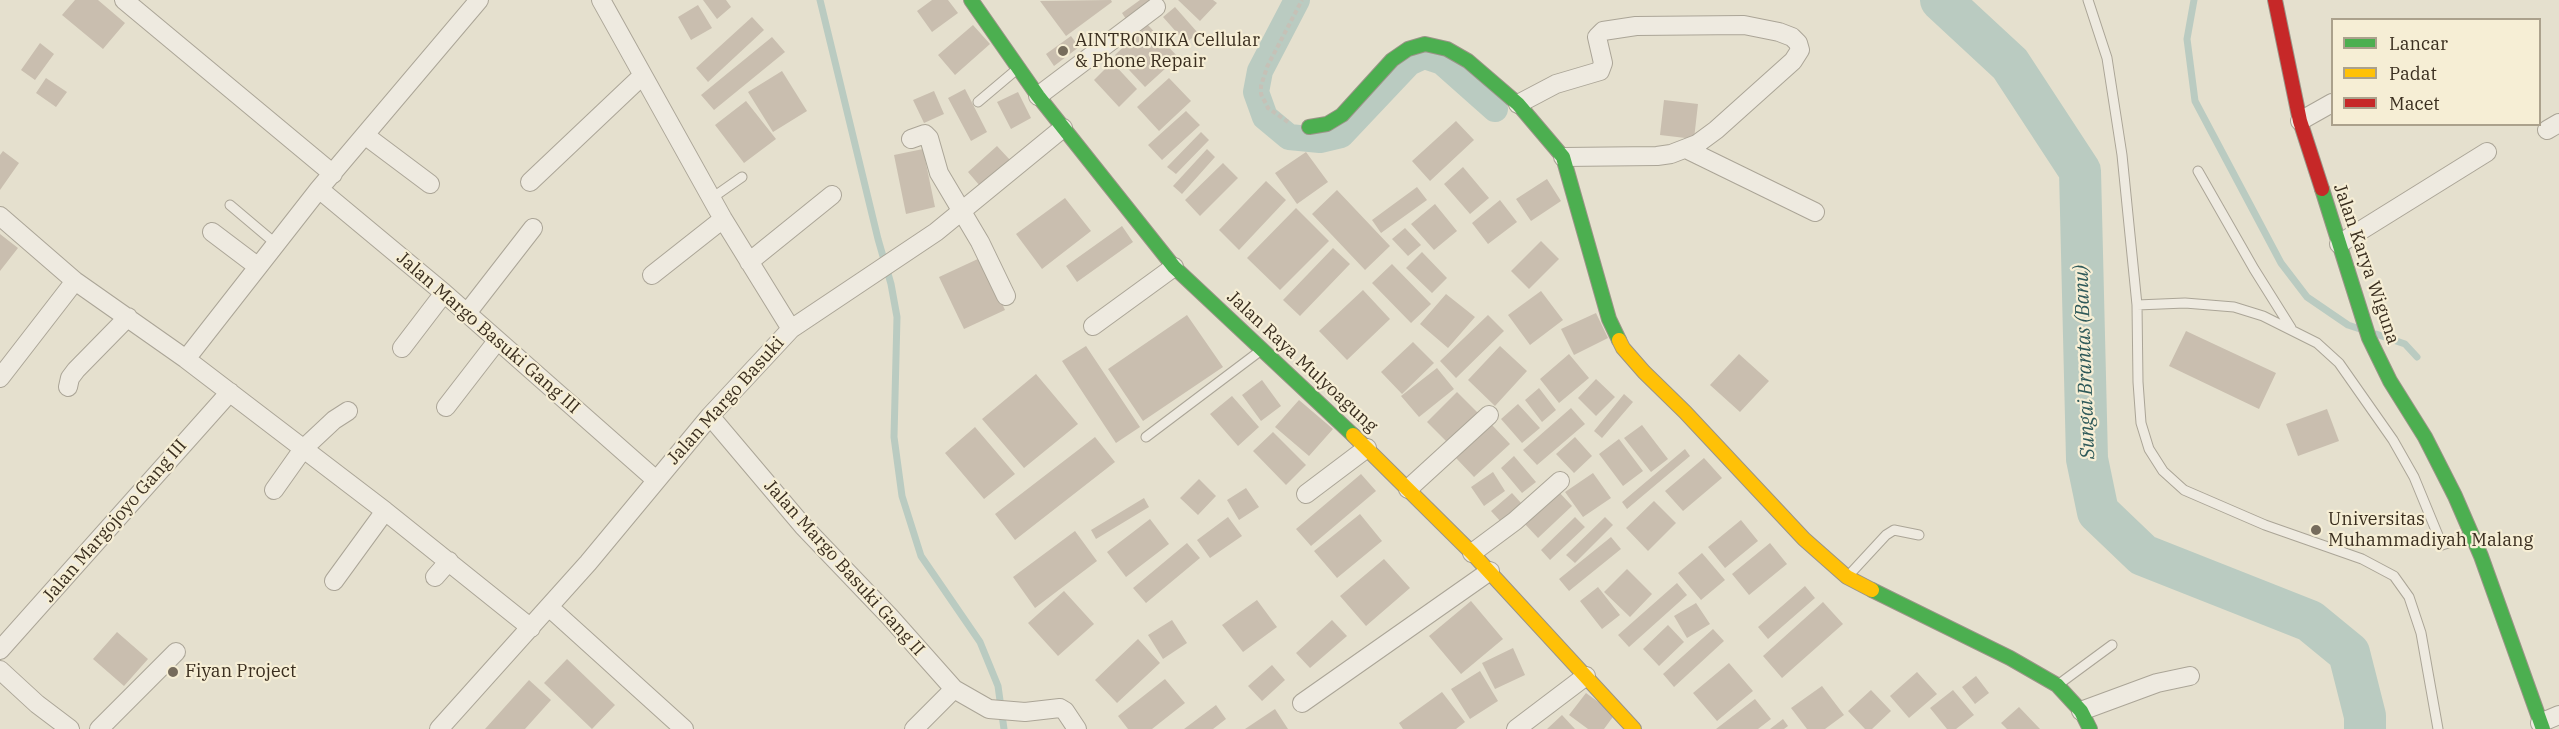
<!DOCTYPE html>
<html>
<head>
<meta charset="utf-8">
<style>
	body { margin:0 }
	#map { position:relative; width:2559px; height:729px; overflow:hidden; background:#e5e0ce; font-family:"IBM Plex Serif",serif }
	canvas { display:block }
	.legend { position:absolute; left:2331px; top:18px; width:210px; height:108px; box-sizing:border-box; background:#f6eed5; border:2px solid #aba18c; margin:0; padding:8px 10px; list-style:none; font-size:18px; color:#3a2e1f }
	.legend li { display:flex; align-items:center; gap:12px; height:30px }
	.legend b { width:30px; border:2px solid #aba18c }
</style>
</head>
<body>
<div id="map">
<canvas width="2559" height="729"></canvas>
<ul class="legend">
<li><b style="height:8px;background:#4caf50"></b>Lancar</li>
<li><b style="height:8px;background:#ffc107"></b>Padat</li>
<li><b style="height:8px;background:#c62828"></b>Macet</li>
</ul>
</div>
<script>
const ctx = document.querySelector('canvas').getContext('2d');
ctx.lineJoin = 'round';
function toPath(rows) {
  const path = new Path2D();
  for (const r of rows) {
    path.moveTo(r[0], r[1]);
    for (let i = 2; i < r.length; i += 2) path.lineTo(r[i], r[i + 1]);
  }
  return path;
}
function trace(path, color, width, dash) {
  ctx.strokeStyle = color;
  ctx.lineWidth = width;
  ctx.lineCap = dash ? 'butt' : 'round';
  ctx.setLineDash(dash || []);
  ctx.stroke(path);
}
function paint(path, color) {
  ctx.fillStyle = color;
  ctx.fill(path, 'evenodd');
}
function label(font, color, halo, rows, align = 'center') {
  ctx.font = font + ' "IBM Plex Serif",serif';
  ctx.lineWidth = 4.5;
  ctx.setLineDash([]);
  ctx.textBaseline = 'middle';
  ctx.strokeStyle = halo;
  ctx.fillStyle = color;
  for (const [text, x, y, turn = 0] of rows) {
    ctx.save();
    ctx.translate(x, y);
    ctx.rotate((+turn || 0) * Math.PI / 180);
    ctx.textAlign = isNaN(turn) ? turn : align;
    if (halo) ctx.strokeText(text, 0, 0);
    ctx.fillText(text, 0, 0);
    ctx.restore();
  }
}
trace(toPath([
	[820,0,878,239,891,284,897,317,894,437,902,496,921,556,980,642,998,686,1004,729],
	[2194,0,2187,39,2195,101,2281,263,2307,297,2348,325,2360,329],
	[2376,334,2405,344,2417,357]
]), '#bacbc1', 7);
trace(toPath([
	[1297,0,1260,71,1256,92,1265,117,1289,137,1320,140,1341,135,1409,63,1424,56,1442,62,1495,109]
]), '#bacbc1', 26);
trace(toPath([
	[1941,0,2010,64,2080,171,2087,459,2098,512,2143,555,2310,621,2349,653,2365,716,2365,729]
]), '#bacbc1', 42);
paint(toPath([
	[75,0,98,0,125,23,103,49,62,15],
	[703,0,726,0,731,7,717,19],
	[932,0,948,0,958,13,932,32,917,11],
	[1111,0,1112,2,1066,36,1040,1],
	[1140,0,1159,0,1128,22,1122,13],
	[1178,0,1213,0,1217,3,1200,21],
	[698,5,712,28,691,40,678,17],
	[1175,7,1198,33,1186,43,1163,17],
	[752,17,764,30,708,82,696,68],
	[1147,24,1178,57,1145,87,1115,55],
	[973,25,990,44,955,75,938,55],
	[1071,36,1079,47,1054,66,1046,54],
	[772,37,785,52,714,110,701,95],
	[40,43,54,54,35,80,21,70],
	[1112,62,1137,89,1119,107,1094,80],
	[782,71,807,111,773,132,748,92],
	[46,78,67,92,56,107,36,93],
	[1169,78,1191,101,1159,131,1137,107],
	[965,89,987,132,971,141,948,98],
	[934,91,944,114,924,123,913,100],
	[1018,92,1031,118,1011,129,997,102],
	[1664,100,1698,104,1694,139,1660,135],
	[746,101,776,139,744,163,715,125],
	[1186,111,1200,125,1162,160,1148,145],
	[1456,121,1474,140,1430,181,1412,161],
	[1201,132,1209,140,1176,174,1167,167],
	[997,146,1010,160,980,186,968,172],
	[923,149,935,207,906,214,894,155],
	[1207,149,1215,157,1182,194,1173,186],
	[3,151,19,163,0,190,0,155],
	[1306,152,1328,182,1297,204,1275,173],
	[1223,163,1238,178,1200,216,1185,200],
	[1463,167,1489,198,1470,214,1444,184],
	[1547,179,1561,201,1531,221,1516,199],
	[1266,181,1286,200,1239,250,1219,230],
	[1417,187,1427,200,1381,233,1372,220],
	[1337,190,1390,246,1365,270,1312,214],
	[1065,198,1091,231,1042,269,1016,234],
	[1500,200,1517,222,1488,244,1472,223],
	[1435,204,1457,231,1434,250,1411,224],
	[1296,208,1329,241,1280,290,1247,258],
	[1122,226,1133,242,1077,282,1066,266],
	[1405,228,1421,245,1408,256,1392,239],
	[0,234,18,248,0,271],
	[1541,241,1559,259,1529,289,1511,271],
	[1333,248,1350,264,1300,316,1283,300],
	[1422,252,1447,278,1432,293,1406,268],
	[980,258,1005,310,964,329,939,277],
	[1392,264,1431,304,1411,323,1372,283],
	[1363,290,1390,319,1347,360,1319,331],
	[1541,291,1563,320,1530,345,1508,315],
	[1446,294,1475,317,1448,348,1420,324],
	[1596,313,1608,338,1574,355,1561,329],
	[1187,315,1223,367,1143,421,1108,369],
	[1488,315,1504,331,1456,378,1440,361],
	[2186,331,2276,373,2259,409,2169,366],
	[1413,342,1434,363,1402,394,1381,372],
	[1086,346,1140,427,1116,443,1062,361],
	[1500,346,1527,371,1495,406,1468,380],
	[1569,354,1589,378,1559,403,1540,379],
	[1739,354,1769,381,1740,412,1710,385],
	[1437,368,1454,389,1419,417,1401,396],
	[1036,374,1078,424,1024,468,982,419],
	[1596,379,1615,397,1596,416,1578,398],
	[1262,380,1281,406,1261,421,1242,395],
	[1539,388,1556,410,1542,422,1525,400],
	[1457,392,1479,414,1448,443,1427,422],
	[1624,394,1633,402,1602,438,1594,431],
	[1232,396,1259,427,1238,446,1210,414],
	[1299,400,1333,429,1309,456,1275,427],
	[1518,404,1540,428,1522,443,1501,419],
	[1571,408,1585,424,1537,465,1523,450],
	[2327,409,2339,441,2298,456,2286,424],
	[1492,425,1510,444,1474,477,1456,458],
	[1642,425,1668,459,1651,472,1624,438],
	[975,427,1015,474,984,499,945,453],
	[1273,432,1306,465,1286,485,1253,451],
	[1095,437,1115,462,1015,540,995,514],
	[1575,437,1592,456,1574,473,1556,454],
	[1619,439,1643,471,1623,486,1599,454],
	[1685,449,1690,456,1627,509,1622,502],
	[1514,456,1536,482,1522,493,1501,468],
	[1704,458,1722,478,1683,511,1665,491],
	[1493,472,1505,491,1484,506,1471,487],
	[1593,473,1611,498,1583,517,1565,492],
	[1361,474,1376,491,1311,546,1296,529],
	[1199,479,1216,496,1198,515,1180,498],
	[1246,488,1259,507,1239,520,1227,500],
	[1558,491,1572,506,1538,538,1524,523],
	[1512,493,1522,504,1501,522,1491,511],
	[1144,498,1149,507,1096,539,1091,530],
	[1654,501,1676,523,1648,551,1626,528],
	[1360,514,1382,541,1337,578,1314,551],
	[1228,517,1242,536,1210,558,1197,540],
	[1575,517,1585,527,1550,560,1541,550],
	[1605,517,1613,525,1575,563,1566,555],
	[1150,519,1169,544,1126,577,1107,552],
	[1741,520,1758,541,1725,568,1708,547],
	[1075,531,1097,561,1035,608,1013,577],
	[1611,537,1621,549,1569,591,1559,579],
	[1187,543,1200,558,1146,603,1133,588],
	[1770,543,1787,564,1749,595,1732,574],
	[1702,553,1725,580,1701,600,1678,573],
	[1384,559,1410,588,1366,626,1340,596],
	[1627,569,1652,594,1630,617,1604,592],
	[1677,583,1687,595,1629,647,1618,635],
	[1805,586,1815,598,1768,639,1758,627],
	[1598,587,1620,615,1602,629,1580,601],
	[1064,591,1094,624,1058,656,1028,623],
	[1257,600,1277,627,1243,652,1222,625],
	[1471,601,1503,639,1461,674,1429,636],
	[1823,602,1843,624,1782,678,1763,656],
	[1696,603,1710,624,1687,638,1674,616],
	[1172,620,1187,643,1163,659,1148,635],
	[1332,620,1347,636,1310,668,1296,653],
	[1668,625,1684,642,1659,666,1643,649],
	[1713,629,1724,641,1674,687,1663,674],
	[117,632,148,659,124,686,93,659],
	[1138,639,1160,663,1117,703,1095,680],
	[1513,648,1525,675,1495,689,1482,663],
	[567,659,615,705,592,729,544,683],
	[1729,663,1753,691,1717,721,1693,693],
	[1272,665,1285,680,1262,701,1248,686],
	[1480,671,1498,701,1470,719,1451,689],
	[1917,672,1937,694,1909,718,1890,696],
	[1976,676,1989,693,1975,704,1962,687],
	[1165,679,1185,703,1152,729,1128,729,1118,716],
	[529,680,551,700,525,729,485,729],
	[1822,686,1844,715,1825,729,1807,729,1791,708],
	[1871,690,1891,711,1872,729,1865,729,1848,711],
	[1953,690,1974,715,1956,729,1947,729,1930,708],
	[1442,692,1465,722,1456,729,1403,729,1399,723],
	[1586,693,1615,714,1604,729,1588,729,1569,715],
	[1755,699,1771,719,1758,729,1716,729],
	[1216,705,1226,719,1213,729,1184,729],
	[2019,707,2040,729,2007,729,2001,723],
	[1275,709,1288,729,1245,729],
	[1562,715,1575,729,1547,729],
	[1783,719,1788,726,1784,729,1770,729]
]), '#c9beaf');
const lane = toPath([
	[2088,0,2107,58,2122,155,2137,305,2138,382,2141,423,2149,449,2163,471,2184,490,2265,525,2362,559,2394,576,2409,597,2421,633,2438,729],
	[978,102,1016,70],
	[2198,171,2254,269,2291,328],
	[712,198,742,177],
	[230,205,275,243],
	[2137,305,2185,303,2234,307,2263,316,2317,343,2339,363,2393,440,2414,477,2442,545,2469,536],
	[1146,437,1260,351],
	[1849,575,1886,535,1894,530,1919,535],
	[2059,684,2112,645]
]);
const street = toPath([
	[124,0,333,174],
	[479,0,319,189,186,359,385,511,531,628],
	[601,0,723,219,791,329],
	[1038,96,1156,7],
	[1518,104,1556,84,1600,71,1603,63,1597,37,1603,31,1636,26,1744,25,1779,32,1792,37,1798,43,1800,50,1793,61,1716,130,1697,144,1671,154,1657,156,1563,157],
	[2300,121,2332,103],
	[2547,130,2559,123],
	[366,136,430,184],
	[911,139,925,134,929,138,939,173,980,242,1006,296],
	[1686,149,1815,212],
	[530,182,642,76],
	[319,189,444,293,656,480],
	[0,216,75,281,186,359],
	[212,232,257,266],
	[2339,244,2487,152],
	[749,262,832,195],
	[652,275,723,219],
	[467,313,533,228],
	[1093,326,1174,267],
	[402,348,444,293],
	[0,378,75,281],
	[68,387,70,378,76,370,128,317],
	[446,407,497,341],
	[710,416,803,526,890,617,954,689,989,709,1025,712,1060,708,1065,711,1077,729],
	[1408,489,1489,415],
	[274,490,303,449,334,420,348,411],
	[1306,494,1367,448],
	[1472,553,1515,521,1560,481],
	[435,577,449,561],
	[334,581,385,511],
	[549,607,684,729],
	[0,650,230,392],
	[0,670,37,704,70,729],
	[1302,703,1490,571],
	[2081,711,2157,683,2190,676],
	[2540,723,2559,715],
	[99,729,176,652],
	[439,729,588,563,710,416,791,329,936,232,1063,128],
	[914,729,954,689],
	[1516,729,1586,676]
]);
const fast = toPath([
	[971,0,1038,96,1174,267,1353,435],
	[1309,127,1327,124,1342,115,1392,60,1408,49,1425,44,1447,49,1468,61,1518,104,1563,157,1609,319,1619,340],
	[2322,189,2369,338,2390,381,2425,437,2455,496,2481,556,2543,729],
	[1872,590,2010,658,2057,685,2081,711,2090,729]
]);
const slow = toPath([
	[1619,340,1623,348,1644,372,1685,412,1804,539,1847,577,1872,590],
	[1353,435,1472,553,1634,729]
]);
const jam = toPath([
	[2275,0,2300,121,2322,189]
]);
trace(lane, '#aba597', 11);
trace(street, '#aba597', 20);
trace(fast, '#9a9487', 16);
trace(slow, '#9a9487', 16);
trace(jam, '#9a9487', 16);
trace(toPath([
	[1288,122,1268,108,1261,94,1261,86,1267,67,1302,0]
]), '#c6c1b7', 4, [4.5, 3]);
trace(lane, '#eeeae0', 9);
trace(street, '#eeeae0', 18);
trace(fast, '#4caf50', 14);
trace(slow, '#ffc107', 14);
trace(jam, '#c62828', 14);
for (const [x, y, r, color] of [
	[1063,51,6,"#766c5c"],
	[2316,530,6,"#766c5c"],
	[173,672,6,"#766c5c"]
]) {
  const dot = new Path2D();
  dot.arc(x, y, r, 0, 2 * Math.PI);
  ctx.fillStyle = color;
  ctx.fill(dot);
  trace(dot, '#f6eed5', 2);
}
label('18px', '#3a2e1f', '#f6eed5', [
	["AINTRONIKA Cellular",1075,41],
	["& Phone Repair",1075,62],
	["Universitas",2328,520],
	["Muhammadiyah Malang",2328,541],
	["Fiyan Project",185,672]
], 'left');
label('18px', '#3a2e1f', '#f6eed5', [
	["Jalan Karya Wiguna",2366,264,71],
	["Jalan Margo Basuki Gang III",488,333,41],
	["Jalan Raya Mulyoagung",1302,362,43],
	["Jalan Margo Basuki",726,401,-48],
	["Jalan Margojoyo Gang III",115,521,-49],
	["Jalan Margo Basuki Gang II",844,568,48]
]);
label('italic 20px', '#2e5959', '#f6eed5', [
	["Sungai Brantas (Banu)",2085,362,-92]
]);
</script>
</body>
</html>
